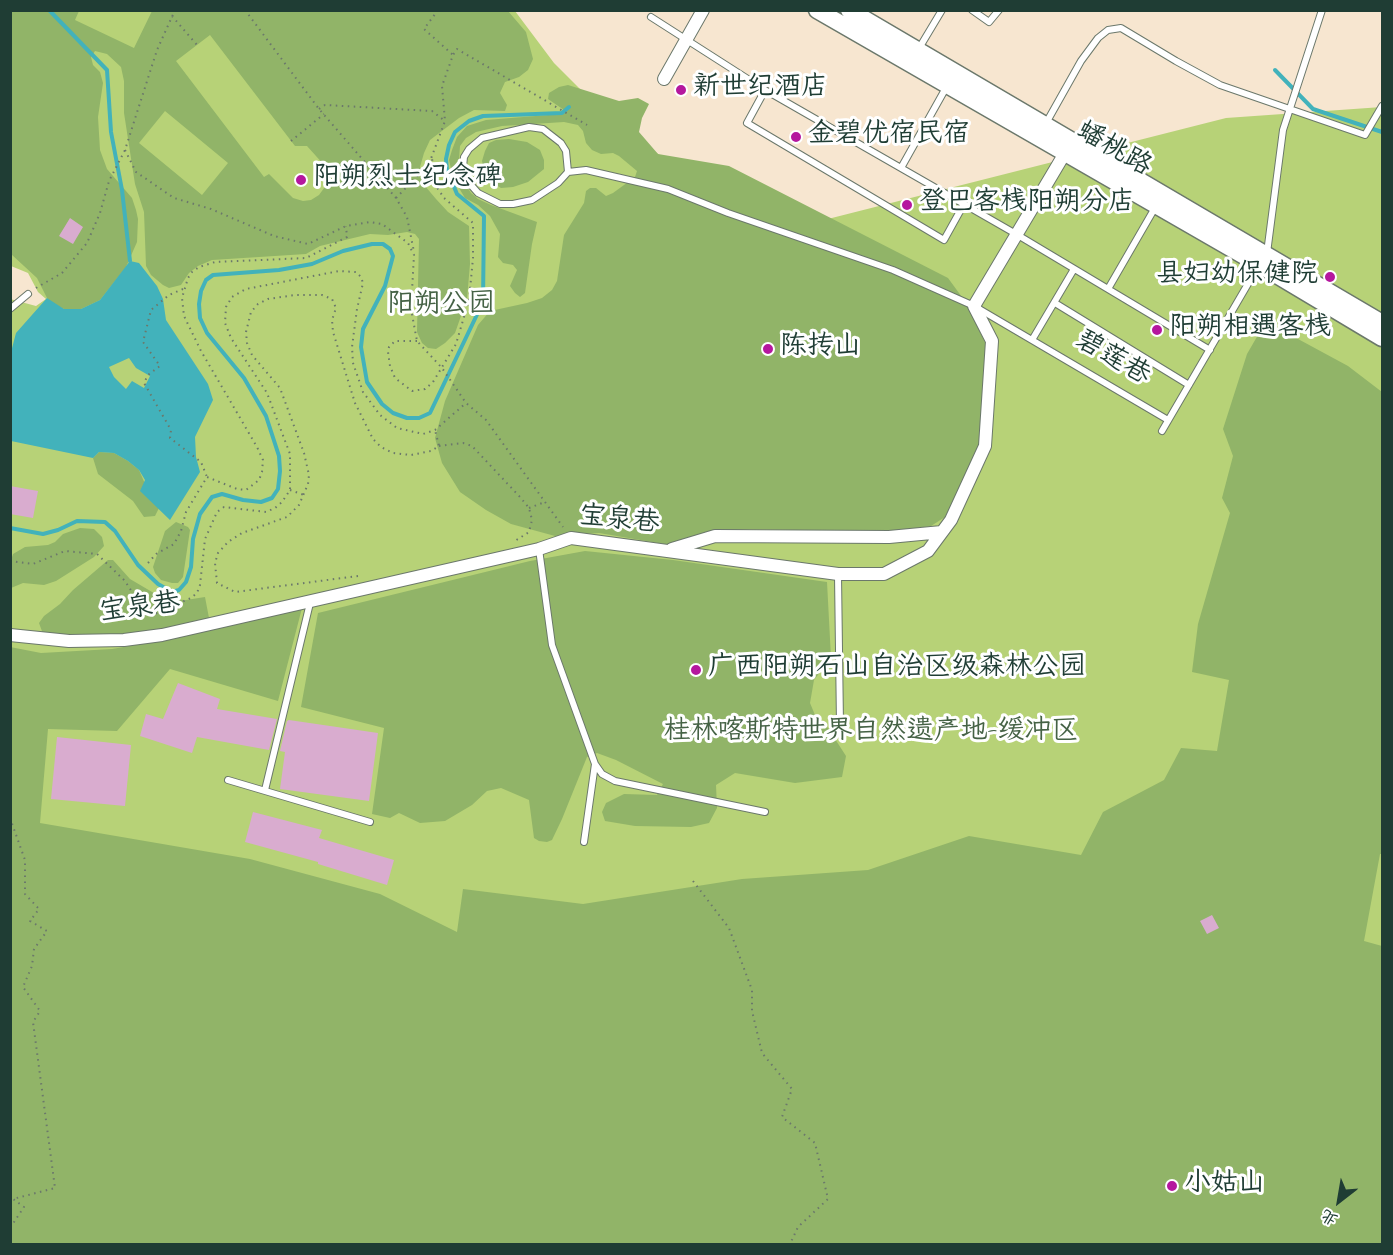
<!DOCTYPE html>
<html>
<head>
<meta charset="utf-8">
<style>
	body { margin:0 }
	#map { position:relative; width:1393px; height:1255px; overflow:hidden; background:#f7e6d0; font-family:"Indie Flower","LXGW WenKai TC",sans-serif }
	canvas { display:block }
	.frame { position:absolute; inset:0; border:12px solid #1f3d34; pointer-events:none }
	.north { position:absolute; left:1309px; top:1171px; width:60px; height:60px; -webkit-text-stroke:4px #fff; paint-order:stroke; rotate:211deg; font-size:16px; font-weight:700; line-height:24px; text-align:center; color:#1f3d34 }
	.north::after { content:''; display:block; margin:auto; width:21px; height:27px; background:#1f3d34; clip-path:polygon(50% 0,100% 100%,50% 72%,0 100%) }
</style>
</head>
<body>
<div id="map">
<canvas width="1393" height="1255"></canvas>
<div class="frame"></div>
<div class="north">北</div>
</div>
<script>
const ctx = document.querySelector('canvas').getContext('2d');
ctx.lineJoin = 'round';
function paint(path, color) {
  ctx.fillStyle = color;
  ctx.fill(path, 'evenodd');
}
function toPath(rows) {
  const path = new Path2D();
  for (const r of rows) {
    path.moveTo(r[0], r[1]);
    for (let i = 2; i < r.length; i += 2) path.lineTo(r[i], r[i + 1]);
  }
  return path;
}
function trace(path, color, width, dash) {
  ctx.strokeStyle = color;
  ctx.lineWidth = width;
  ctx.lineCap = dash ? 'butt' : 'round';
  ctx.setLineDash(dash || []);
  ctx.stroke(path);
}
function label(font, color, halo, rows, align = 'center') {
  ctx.font = font + ' "Indie Flower","LXGW WenKai TC",sans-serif';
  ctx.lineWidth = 6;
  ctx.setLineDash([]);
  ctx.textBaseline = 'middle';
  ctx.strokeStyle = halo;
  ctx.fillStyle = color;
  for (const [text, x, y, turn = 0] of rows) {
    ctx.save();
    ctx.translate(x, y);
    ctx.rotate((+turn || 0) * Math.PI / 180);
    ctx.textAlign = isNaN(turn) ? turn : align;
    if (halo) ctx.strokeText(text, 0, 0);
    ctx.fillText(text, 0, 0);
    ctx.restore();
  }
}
paint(toPath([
	[11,11,515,11,554,63,598,107,671,164,816,222,1226,118,1382,107,1382,1244,11,1244,10,299,36,306,46,299,38,292,28,273,11,266]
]), '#b7d277');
paint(toPath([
	[10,11,79,11,75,20,134,48,152,11,508,11,526,32,533,59,528,70,519,77,505,82,500,93,507,105,505,111,474,110,459,118,430,140,424,153,420,167,425,186,436,199,448,212,469,226,470,264,467,299,455,333,445,343,436,349,428,348,422,343,417,332,419,239,415,234,407,232,388,235,370,234,320,246,306,254,212,260,198,266,189,273,181,285,169,288,163,285,151,275,146,266,144,212,135,184,124,113,124,81,121,67,107,54,95,51,91,57,93,65,100,72,103,83,98,117,100,150,107,169,132,198,136,210,138,219,137,242,126,267,100,300,81,309,64,309,53,304,47,298,37,278,11,254],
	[210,35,295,146,307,146,325,166,330,180,319,195,311,200,303,201,293,198,269,174,264,177,176,61],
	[165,111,228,163,202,195,139,143],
	[568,85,619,101,638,98,649,104,642,118,639,132,658,154,729,166,948,278,967,304,987,347,981,443,957,497,945,517,931,526,886,532,749,529,708,532,670,545,599,533,555,536,511,524,486,510,460,492,442,463,435,438,445,401,478,325,490,311,527,303,542,298,552,290,557,281,564,235,584,203,586,191,590,188,596,188,606,196,613,193,635,177,637,171,619,156,613,153,601,154,592,150,586,143,583,131,578,125,564,122,502,126,476,132,466,138,460,146,458,173,471,193,478,199,491,205,537,222,532,244,525,293,520,297,515,293,510,286,517,270,513,265,503,263,498,257,500,234,490,216,478,205,465,198,453,178,449,160,452,150,457,137,467,126,486,120,561,114,567,112,548,99,549,93,559,87],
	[509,139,527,142,540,150,544,160,544,169,528,182,513,187,501,188,490,181,485,174,482,161,485,151,489,143,496,140],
	[1274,326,1348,366,1382,392,1382,854,1380,854,1364,941,1382,946,1382,1244,11,1244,10,647,41,653,112,649,165,640,302,608,278,701,170,669,117,731,48,729,40,823,250,859,380,894,457,932,463,889,583,904,742,879,868,870,969,836,1081,855,1103,812,1164,780,1181,748,1217,751,1229,680,1192,672,1198,624,1230,513,1222,498,1233,456,1223,429,1247,354,1258,335],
	[99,452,114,453,128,461,139,470,153,502,159,508,155,516,144,517,133,501,98,474,93,458],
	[176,522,188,527,190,530,183,577,178,583,172,583,161,580,155,573,153,567,165,531],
	[80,528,94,529,102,537,104,546,94,557,56,581,44,585,23,583,11,588,11,560,13,554,25,547,48,545,55,542,63,534],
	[585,551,673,560,827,582,831,658,814,680,810,703,815,715,828,728,846,756,842,777,795,783,735,773,716,785,717,808,709,823,691,827,635,826,605,821,602,812,606,803,624,794,657,795,663,784,616,760,597,753,587,757,562,819,552,840,547,842,539,841,534,838,529,800,501,788,487,791,472,805,445,821,420,823,399,813,390,818,372,814,384,728,301,707,318,613,530,561],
	[108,560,113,560,130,579,164,599,186,600,205,597,209,618,183,626,122,635,43,634,39,623,44,616,60,604,73,590]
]), '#91b468');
paint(toPath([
	[130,261,139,263,157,286,163,299,166,320,208,384,213,400,195,437,196,457,200,472,170,520,140,491,145,480,139,470,128,461,114,453,99,452,93,458,11,441,11,352,16,333,47,298,64,309,81,309,100,300],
	[129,358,136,368,150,376,144,388,132,381,126,389,114,377,109,367]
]), '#42b2bb');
trace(toPath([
	[49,10,107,70,111,132,122,190,130,261],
	[1275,70,1313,109,1382,132],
	[10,528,43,534,58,530,77,521,105,522,115,531,138,565,158,584,172,592,179,590,186,582,191,567,193,539,200,514,212,497,222,494,243,500,261,502,272,498,278,489,280,471,279,456,266,416,244,378,207,333,200,318,199,304,201,291,206,280,213,275,279,270,312,264,343,251,372,244,383,244,390,249,393,256,385,286,363,329,361,347,367,382,382,404,393,413,407,418,419,418,430,413,483,302,484,216,457,194,447,170,446,159,449,145,455,132,469,121,483,116,562,113,569,107]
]), '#42b2bb', 4);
paint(toPath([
	[70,218,83,227,73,244,59,236],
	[10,486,38,491,33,518,10,514],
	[178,683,220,699,217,709,277,719,269,750,197,737,192,753,140,736,146,714,163,719],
	[289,720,378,733,369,801,280,789,285,752,280,751,287,721],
	[57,737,131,745,125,806,51,799],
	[253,812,322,830,319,838,394,860,387,885,318,864,318,862,245,842],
	[1212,915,1219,928,1207,934,1200,921]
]), '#d9accf');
const service = toPath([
	[972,10,989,22,999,10],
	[651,17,765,90,1016,234,1210,350],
	[918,50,942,10],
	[765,90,747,123,944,240,964,204],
	[1045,125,1081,61,1098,38,1108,30,1121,28,1176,61,1220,85,1365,135,1382,106],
	[901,168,947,86],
	[568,172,566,151,561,143,543,129,529,127,482,138,469,149,464,157,463,167,470,184,478,193,500,204,513,204,532,200,558,183,568,172,586,170,668,189,728,213,893,270,974,306,1168,420],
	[1267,253,1283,130,1322,10],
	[1108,289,1156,206],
	[1055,303,1189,385],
	[10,309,28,294],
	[1032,340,1074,269],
	[1162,431,1259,265],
	[539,549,552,645,595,764,584,842],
	[838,575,840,725],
	[595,764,602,774,615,781,765,812],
	[228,780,370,822],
	[265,790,310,603]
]);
const minor = toPath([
	[664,79,703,10],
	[672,549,715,536,889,537,942,532],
	[10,635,69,641,124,640,162,635,539,549,571,538,838,574,884,574,928,551,951,520,985,446,992,341,974,306,1065,153]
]);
const secondary = toPath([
	[817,10,1260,265,1382,338],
	[849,10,1382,323]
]);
trace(service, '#6b786b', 8);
trace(minor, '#6b786b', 14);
trace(secondary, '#6b786b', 19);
trace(toPath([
	[245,10,319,109,396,198,407,217,414,252],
	[438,10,424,29,453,55],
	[172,16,197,45],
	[319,109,325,105,432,111,445,121],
	[291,141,324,114],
	[125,150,136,172,174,198,211,209,274,236,308,244,346,226,370,222,382,224,408,243,414,255,411,309,417,341,442,368,466,403,486,420,563,527],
	[396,198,429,164,445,121,442,86,453,55,457,49,587,125],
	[36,288,62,273,87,243,100,213,109,181,125,150,157,50,175,10],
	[183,289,169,295,151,310,143,342,160,366,148,375,144,383,171,430,170,438,201,462,207,477],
	[417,341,395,341,389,347,388,352,390,366,395,378,412,391,425,389,433,382,456,344,469,300,473,258,473,223,444,198,436,186,433,178,432,155],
	[439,446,463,443,472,446,520,497,529,508,532,520,529,532,515,541],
	[290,490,304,495],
	[529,508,545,502],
	[10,561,33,564,65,551,97,554,125,581,148,617,191,598,197,593,200,585,205,539,217,512,224,507,266,512,275,508,282,502,290,490,290,454,267,393,231,338,225,323,226,307,232,297,246,289,339,271,356,272,361,277,363,283,357,309,352,347,353,363,363,392,380,415,397,428,423,434,435,430,466,403],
	[148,563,156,554,174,544,181,531,186,512,207,477,237,489,246,490,259,480,262,472,263,460,257,447,201,351,184,316,182,298,188,278,192,272,199,267,215,262,306,258,347,237,346,226],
	[358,576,235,592,217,583,215,563,218,553,228,542,242,533,287,517,299,505,308,484,309,475,304,453,280,388,252,355,247,343,246,332,251,312,258,304,268,299,295,295,322,295,332,299,336,308,332,320,333,332,355,403,373,439,381,447,393,453,411,455,431,451,439,446,435,430],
	[10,818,25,860,25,894,39,909,30,921,47,931,34,949,32,966,23,987,40,1011,33,1022,55,1188,13,1199,24,1207,10,1228],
	[693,881,729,928,752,990,752,1011,762,1053,792,1089,782,1117,815,1143,828,1199,798,1227,790,1244]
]), '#6b786b', 2, [1.5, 4.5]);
trace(service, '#fff', 6);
trace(minor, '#fff', 12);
trace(secondary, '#fff', 16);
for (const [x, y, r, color] of [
	[681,90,6,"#b5179e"],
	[796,137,6,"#b5179e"],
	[301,180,6,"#b5179e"],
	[907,205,6,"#b5179e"],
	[1330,277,6,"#b5179e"],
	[1157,330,6,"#b5179e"],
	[768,349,6,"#b5179e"],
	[696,670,6,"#b5179e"],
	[1172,1186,6,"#b5179e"]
]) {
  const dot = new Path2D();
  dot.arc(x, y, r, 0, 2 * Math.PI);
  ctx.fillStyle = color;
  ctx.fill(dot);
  trace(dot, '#fff', 2);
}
label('27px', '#1f3d34', '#fff', [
	["新世纪酒店",693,90],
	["金碧优宿民宿",808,137],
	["阳朔烈士纪念碑",313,180],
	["登巴客栈阳朔分店",919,205],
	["县妇幼保健院",1318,277,"right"],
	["阳朔相遇客栈",1169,330],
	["陈抟山",780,349],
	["广西阳朔石山自治区级森林公园",708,670],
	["小姑山",1184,1186]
], 'left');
label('27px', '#1f3d34', '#fff', [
	["蟠桃路",1113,151,30],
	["碧莲巷",1112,360,30],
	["宝泉巷",619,522,6],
	["宝泉巷",140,610,-7]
]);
label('27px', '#456245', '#fff', [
	["阳朔公园",441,307],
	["桂林喀斯特世界自然遗产地-缓冲区",871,734]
]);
</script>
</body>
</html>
